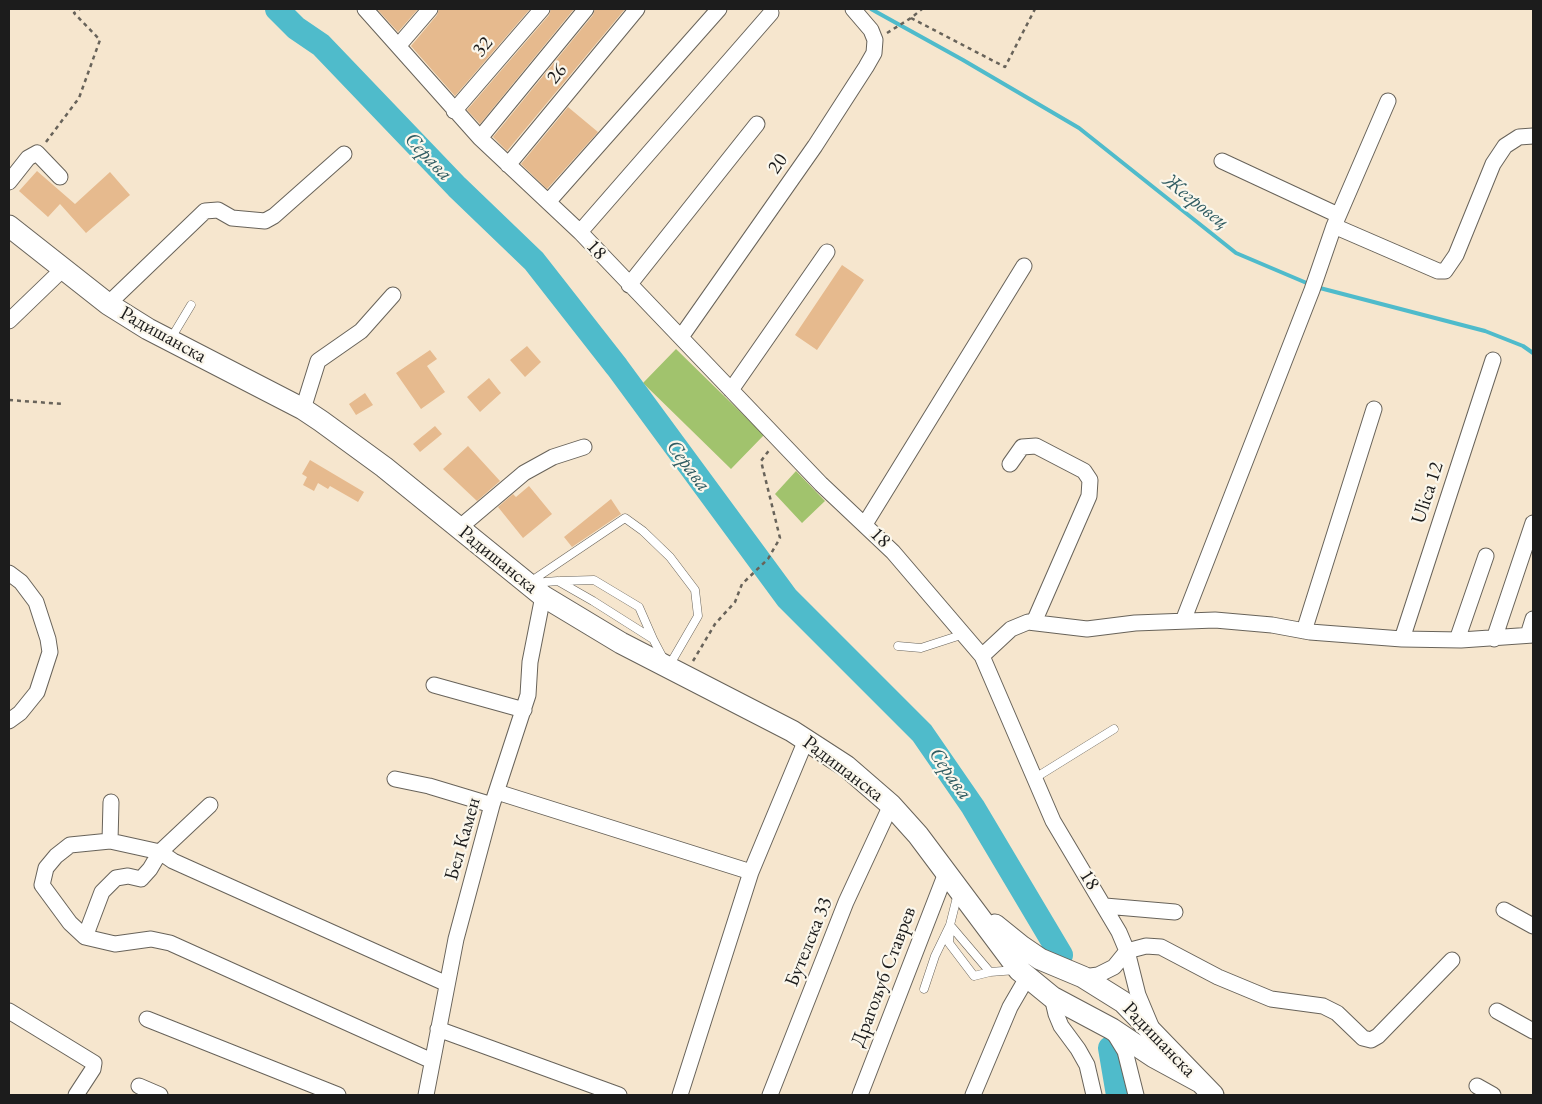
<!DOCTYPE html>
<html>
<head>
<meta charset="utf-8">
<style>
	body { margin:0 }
	#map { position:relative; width:1542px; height:1104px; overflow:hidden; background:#f6e6ce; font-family:"EB Garamond",serif }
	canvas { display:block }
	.frame { position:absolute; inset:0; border:10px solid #1c1c1c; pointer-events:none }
</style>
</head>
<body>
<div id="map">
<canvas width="1542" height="1104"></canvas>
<div class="frame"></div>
</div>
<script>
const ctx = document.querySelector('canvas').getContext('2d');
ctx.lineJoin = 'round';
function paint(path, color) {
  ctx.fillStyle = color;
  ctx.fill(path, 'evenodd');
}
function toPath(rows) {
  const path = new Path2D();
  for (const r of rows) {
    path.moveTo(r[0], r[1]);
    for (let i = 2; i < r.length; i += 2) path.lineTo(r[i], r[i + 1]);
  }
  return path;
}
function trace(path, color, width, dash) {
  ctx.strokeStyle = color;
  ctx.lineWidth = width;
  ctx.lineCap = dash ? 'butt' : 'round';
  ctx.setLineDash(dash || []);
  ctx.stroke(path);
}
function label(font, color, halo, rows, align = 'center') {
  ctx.font = font + ' "EB Garamond",serif';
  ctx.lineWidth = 4.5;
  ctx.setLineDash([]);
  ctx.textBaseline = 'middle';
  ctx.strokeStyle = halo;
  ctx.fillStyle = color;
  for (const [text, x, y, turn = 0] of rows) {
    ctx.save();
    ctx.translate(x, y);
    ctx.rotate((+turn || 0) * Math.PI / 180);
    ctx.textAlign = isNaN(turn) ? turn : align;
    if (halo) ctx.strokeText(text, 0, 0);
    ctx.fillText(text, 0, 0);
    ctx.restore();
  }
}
paint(toPath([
	[676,349,764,435,731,469,643,383],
	[796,471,825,501,802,523,775,494]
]), '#a1c36d');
trace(toPath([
	[871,9,963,60,1079,128,1236,253,1309,284],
	[1316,287,1485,331,1523,346,1533,353]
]), '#4fbbcb', 4);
trace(toPath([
	[277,9,296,28,321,45,457,187,534,261,617,367,787,598,922,733,973,807,1061,955],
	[1110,1048,1118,1095]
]), '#4fbbcb', 24);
paint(toPath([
	[377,9,418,9,398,32],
	[439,9,530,9,455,96,411,46,437,15],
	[551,9,574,9,480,124,467,110,549,15],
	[595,9,625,9,507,151,493,137,593,15],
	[568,107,598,132,547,189,521,164],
	[37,171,75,204,110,172,130,195,86,233,60,204,48,217,19,191],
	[842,265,864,280,817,350,795,335],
	[527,346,541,362,525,377,510,360],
	[430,350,437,359,427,366,445,392,421,409,396,373],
	[489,378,501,393,480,412,467,397],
	[365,393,373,405,356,415,349,404],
	[435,426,442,434,420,452,413,444],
	[468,446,500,481,477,501,443,469],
	[310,460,364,492,358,502,330,486,328,489,318,483,314,491,303,485,307,477,302,474],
	[529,486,552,514,523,538,498,507,513,494,516,497],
	[611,499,621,514,572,547,564,537]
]), '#e6ba8e');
const lane = toPath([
	[170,340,191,305],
	[560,581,594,580,639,607,653,639],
	[530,582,625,518,643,531,670,557,695,590,698,616,669,666],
	[533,583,558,581,593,601,653,639,663,658],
	[898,646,921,648,964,634],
	[1035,778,1114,729],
	[950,925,990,972,1016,970],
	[950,930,949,943,974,976,990,972],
	[924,989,935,956,950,925,958,893]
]);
const street = toPath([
	[365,9,480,138,580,232,821,484,893,552,982,656,1053,821,1119,932,1127,951,1138,995,1151,1026],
	[399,45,430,9],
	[454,111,542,9],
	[480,138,586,9],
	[1222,161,1338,215],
	[508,165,637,9],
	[9,182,28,158,37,153,60,177],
	[548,202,719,9],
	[1334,226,1438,271,1445,271,1456,255,1493,164,1505,146,1519,137,1533,136],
	[580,232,771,13],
	[629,285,757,124],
	[108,304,205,211,218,210,232,218,265,221,274,216,344,154],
	[9,321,63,269],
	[681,337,815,146,866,67,874,53,875,40,871,30,853,9],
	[731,390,827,252],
	[303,409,318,361,361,331,393,295],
	[1010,464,1022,447,1036,446,1084,471,1090,480,1089,496,1034,622],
	[865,524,1024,266],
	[459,528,524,473,553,457,584,447],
	[9,573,21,582,36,602,48,639,50,652,37,692,20,713,9,721],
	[1183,621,1312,290,1334,226,1388,101],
	[1304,631,1374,409],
	[1528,635,1533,619],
	[1402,639,1493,360],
	[1494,639,1533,523],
	[1457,640,1486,556],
	[982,656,1011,629,1028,622,1087,629,1135,623,1215,620,1272,625,1310,632,1402,639,1461,640,1533,635],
	[434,685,524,710],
	[395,779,429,786,492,805],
	[497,792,751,872],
	[111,802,110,841,160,852,210,805],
	[1105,906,1175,912],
	[1504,910,1533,926],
	[85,937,70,923,42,885,46,868,56,856,70,845,110,841],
	[1083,977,1098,975,1114,967,1127,951,1146,946,1161,947,1218,977,1271,999,1323,1006,1337,1013,1363,1038,1371,1040,1378,1036,1452,960],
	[1052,997,1056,1014,1061,1026,1078,1049,1087,1065,1094,1095],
	[9,1011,94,1063,93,1069,76,1095],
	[1497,1011,1533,1031],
	[147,1019,338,1095],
	[438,1029,619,1095],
	[1114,1033,1125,1051,1136,1095],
	[432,1061,170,943,151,939,115,944,85,937,102,892,116,878,128,876,141,879,150,869,160,852,173,861,447,984],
	[139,1086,160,1095],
	[1477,1086,1493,1095],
	[426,1095,456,939,492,805,528,695,530,662,543,596],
	[680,1095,751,872,806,740],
	[770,1095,846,902,891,805],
	[860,1095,946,873],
	[973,1095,1010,1007,1028,976]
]);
const secondary = toPath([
	[9,226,108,304,148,329,303,409,321,421,384,467,543,596,621,643,792,731,846,766,891,805,918,835,1019,970,1052,997,1112,1029,1154,1057,1200,1082],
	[995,925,1021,946,1040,959,1083,977,1123,1002,1213,1095]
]);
trace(lane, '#68635a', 9);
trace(street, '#68635a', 17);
trace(secondary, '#68635a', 23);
trace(toPath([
	[911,18,1005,67,1035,9],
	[887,33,911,18,922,9],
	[46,142,79,98,100,40,74,13,80,9],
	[9,400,63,404],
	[693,661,715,624,735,602,742,584,768,559,780,538,761,461,770,449]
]), '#68635a', 2.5, [4, 4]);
trace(lane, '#fff', 8);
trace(street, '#fff', 15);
trace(secondary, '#fff', 21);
label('20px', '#1c1c1c', '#fbf7ec', [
	["32",483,47,-49],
	["26",557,74,-51],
	["20",778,164,-55],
	["18",596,250,47],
	["Радишанска",163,335,29],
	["Ulica 12",1428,493,-72],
	["18",880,538,45],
	["Радишанска",498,560,39],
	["Радишанска",843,769,37],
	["Бел Камен",463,839,-74],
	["18",1089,880,58],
	["Бутелска 33",809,942,-68],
	["Драгољуб Ставрев",884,977,-69],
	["Радишанска",1159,1040,46]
]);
label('italic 21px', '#305c62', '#fbf7ec', [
	["Серава",428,157,46],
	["Жегровец",1196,202,38],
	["Серава",688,466,53],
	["Серава",950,774,55]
]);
</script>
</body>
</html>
